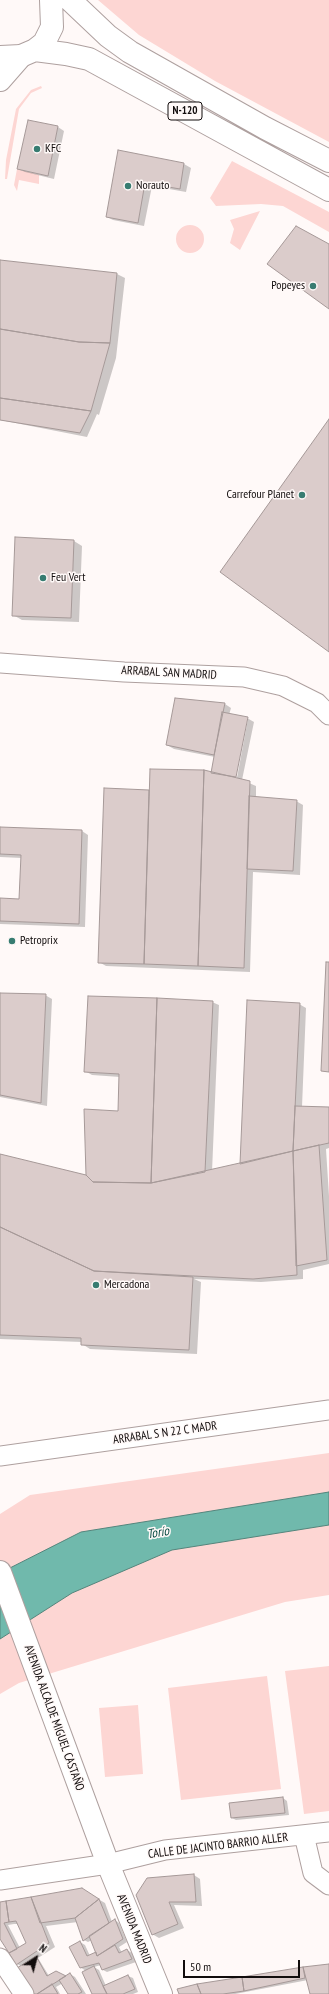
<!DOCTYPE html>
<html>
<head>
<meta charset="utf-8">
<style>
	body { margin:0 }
	#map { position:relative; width:329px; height:1994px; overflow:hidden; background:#fff9f8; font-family:"PT Sans Narrow",sans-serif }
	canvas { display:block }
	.north { position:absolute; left:16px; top:1938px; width:40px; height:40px; -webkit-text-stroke:3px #fff9f8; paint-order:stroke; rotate:36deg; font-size:11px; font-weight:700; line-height:16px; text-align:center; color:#110c0c }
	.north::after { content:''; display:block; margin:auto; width:14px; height:18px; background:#110c0c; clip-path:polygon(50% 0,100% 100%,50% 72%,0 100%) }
	.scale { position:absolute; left:183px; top:1960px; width:117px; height:18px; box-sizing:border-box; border:2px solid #110c0c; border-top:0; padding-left:5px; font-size:12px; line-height:14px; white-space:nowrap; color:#110c0c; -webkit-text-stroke:3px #fff9f8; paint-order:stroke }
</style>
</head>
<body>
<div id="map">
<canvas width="329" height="1994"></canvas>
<div class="north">N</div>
<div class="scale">50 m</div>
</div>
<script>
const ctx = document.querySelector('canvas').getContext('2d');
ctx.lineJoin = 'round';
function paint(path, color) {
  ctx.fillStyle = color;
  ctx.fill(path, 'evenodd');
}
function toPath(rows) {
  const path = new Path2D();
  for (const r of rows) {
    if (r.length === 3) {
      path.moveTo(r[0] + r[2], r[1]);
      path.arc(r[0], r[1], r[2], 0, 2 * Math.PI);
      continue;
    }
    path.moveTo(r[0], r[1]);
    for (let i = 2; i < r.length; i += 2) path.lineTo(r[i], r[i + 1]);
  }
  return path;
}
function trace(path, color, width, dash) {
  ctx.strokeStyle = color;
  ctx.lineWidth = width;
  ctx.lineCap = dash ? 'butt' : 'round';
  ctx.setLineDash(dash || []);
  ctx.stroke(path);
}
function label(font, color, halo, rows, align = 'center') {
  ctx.font = font + ' "PT Sans Narrow",sans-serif';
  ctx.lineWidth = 3;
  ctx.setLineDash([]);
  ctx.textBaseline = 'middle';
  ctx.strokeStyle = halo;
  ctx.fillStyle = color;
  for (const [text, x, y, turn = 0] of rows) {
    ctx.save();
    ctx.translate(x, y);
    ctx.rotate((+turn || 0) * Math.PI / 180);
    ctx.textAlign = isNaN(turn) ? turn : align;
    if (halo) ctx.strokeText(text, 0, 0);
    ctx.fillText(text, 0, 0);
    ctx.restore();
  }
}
paint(toPath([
	[98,0,329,0,329,142,215,81,139,35],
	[41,86,42,88,31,93,19,109,9,167,7,179,5,179,6,160,16,109,31,90],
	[232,161,329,212,329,232,283,206,261,204,216,206,210,198],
	[17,169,39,175,39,184,19,180,17,191,14,185],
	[260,211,240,250,230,243,234,229,230,220],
	[190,239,14],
	[329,1453,329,1595,285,1602,19,1683,0,1694,0,1514,30,1495],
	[329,1666,329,1811,304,1814,285,1671],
	[267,1676,281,1789,181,1800,168,1688],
	[138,1705,143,1774,105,1777,99,1708]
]), '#fdd6d3');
const water = toPath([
	[329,1492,329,1525,172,1550,72,1593,0,1639,0,1573,81,1532,329,1492]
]);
paint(water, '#70b9ac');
trace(water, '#54857c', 1);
paint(toPath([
	[58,127,64,131,54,179,25,172,18,169],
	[119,152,184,164,191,168,186,192,152,186,144,226,113,220,107,217],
	[117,274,125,278,116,358,99,415,97,414,87,437,0,420,0,302],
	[74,541,82,546,79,622,22,620,13,615],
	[225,704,231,708,229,715,247,718,254,722,242,780,256,786,256,798,296,801,303,805,300,875,253,872,250,972,106,966,99,962,105,790,150,791,211,774,215,757,174,749,167,745],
	[246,719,248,719,236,783,234,782],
	[0,828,82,831,88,835,85,927,0,924,0,899,20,900,22,858,0,857],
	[0,994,45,995,52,999,47,1106,0,1097],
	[212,1002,219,1005,212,1172,241,1164,299,1004,306,1008,302,1107,329,1108,329,1148,326,1149,329,1196,329,1264,303,1270,303,1279,261,1282,194,1279,201,1282,197,1354,90,1349,82,1344,82,1342,0,1339,0,1155,87,1176,119,1112,120,1077,92,1075,85,1071],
	[283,1798,287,1801,289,1815,236,1820,232,1818],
	[194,1875,200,1879,202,1906,174,1905,184,1928,159,1938,152,1934,137,1895],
	[81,1889,105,1903,112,1922,115,1920,119,1923,127,1942,119,1947,122,1953,127,1950,132,1953,136,1962,107,1972,103,1970,101,1965,94,1967,99,1970,106,1986,128,1976,133,1978,138,1992,133,1994,93,1994,86,1971,80,1967,80,1942,85,1945,90,1956,98,1953,92,1940,88,1942,84,1940,78,1922,46,1926,55,1947,38,1958,49,1976,66,1977,70,1974,75,1977,86,1994,69,1994,63,1983,56,1987,60,1994,35,1994,21,1966,17,1964,0,1937,0,1903],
	[14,1924,19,1924,28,1944,20,1948,8,1925],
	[329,1965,329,1994,311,1994,308,1980,235,1994,180,1994,197,1985]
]), '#0003');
const building = toPath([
	[28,120,58,126,48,176,17,169,28,120],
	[118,150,184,163,180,189,145,183,138,223,106,217,118,150],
	[296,226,329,244,329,309,267,264,296,226],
	[0,260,117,273,110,343,79,342,0,329,0,260],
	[0,329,79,342,110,343,91,411,0,398,0,329],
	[0,398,91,411,80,433,0,420,0,398],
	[329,419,329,652,220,572,329,419],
	[15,537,74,540,71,618,12,616,15,537],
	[175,698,225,703,214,755,166,745,175,698],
	[222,712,248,717,236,777,211,773,222,712],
	[150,769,204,770,198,966,144,964,150,769],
	[204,770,250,781,244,968,198,966,204,770],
	[104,788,149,790,144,964,98,963,104,788],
	[249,796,297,800,293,871,247,869,249,796],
	[0,827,82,830,79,924,0,921,0,898,19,899,21,855,0,854,0,827],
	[326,962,329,962,329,1072,321,1071,326,962],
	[0,993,46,994,41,1103,0,1095,0,993],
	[88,996,157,998,151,1183,93,1182,86,1175,84,1109,118,1111,119,1074,84,1072,88,996],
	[157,998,213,1001,205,1172,151,1183,157,998],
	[247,1000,300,1003,293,1151,240,1164,247,1000],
	[295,1106,329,1107,329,1143,293,1151,295,1106],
	[319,1145,327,1260,296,1266,293,1151,319,1145],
	[293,1151,297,1275,253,1279,94,1271,0,1227,0,1154,86,1175,93,1182,151,1183,293,1151],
	[0,1227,94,1271,193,1277,189,1350,81,1345,81,1338,0,1335,0,1227],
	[283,1797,285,1813,231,1818,229,1803,283,1797],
	[194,1874,196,1902,169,1902,178,1924,152,1935,136,1895,147,1878,194,1874],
	[82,1888,99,1899,75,1918,40,1923,31,1897,82,1888],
	[31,1897,49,1943,16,1965,9,1953,26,1943,16,1921,9,1922,6,1901,31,1897],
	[99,1899,109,1923,83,1941,75,1918,99,1899],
	[6,1901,9,1922,4,1923,17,1949,9,1953,0,1939,0,1902,6,1901],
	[115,1919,123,1939,97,1956,89,1936,115,1919],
	[80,1941,87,1956,96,1952,97,1956,115,1945,119,1953,127,1949,132,1959,102,1970,99,1963,80,1968,69,1947,80,1941],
	[36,1956,47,1976,56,1971,66,1976,37,1994,34,1994,17,1968,36,1956],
	[329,1964,329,1994,310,1994,303,1967,329,1964],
	[94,1966,103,1986,107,1994,92,1994,82,1972,94,1966],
	[303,1967,305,1978,244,1991,242,1977,303,1967],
	[70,1973,82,1992,78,1994,68,1994,59,1980,70,1973],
	[128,1975,135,1989,123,1994,107,1994,103,1986,128,1975],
	[242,1977,244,1991,223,1994,201,1994,197,1984,242,1977],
	[52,1984,58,1994,37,1994,52,1984],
	[197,1984,201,1994,179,1994,177,1989,197,1984]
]);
paint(building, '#dbcccb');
trace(building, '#a69998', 1);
const minor = toPath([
	[0,663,124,672,244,677,283,686,317,703,329,715],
	[0,1456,329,1410],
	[304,1835,313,1873,329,1885],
	[0,1880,108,1864,165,1850,329,1832],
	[0,1958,24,1994]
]);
const major = toPath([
	[0,80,21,56],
	[0,1572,108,1864,161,1994]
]);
const highway = toPath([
	[70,0,108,36,130,52,265,128,329,161],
	[35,50,66,54,89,59,329,190],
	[0,57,21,56,35,50,44,43,52,27,51,0]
]);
trace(minor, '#aea09f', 21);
trace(major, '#aea09f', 24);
trace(highway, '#aea09f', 24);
trace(minor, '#fff', 19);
trace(major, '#fff', 22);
trace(highway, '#fff', 22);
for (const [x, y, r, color] of [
	[37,149,4,"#377c71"],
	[128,186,4,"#377c71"],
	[313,286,4,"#377c71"],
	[302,495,4,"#377c71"],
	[43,578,4,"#377c71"],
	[12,941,4,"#377c71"],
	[96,1285,4,"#377c71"]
]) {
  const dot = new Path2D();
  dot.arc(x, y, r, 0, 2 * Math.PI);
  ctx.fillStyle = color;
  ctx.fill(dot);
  trace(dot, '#fff9f8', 1.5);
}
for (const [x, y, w] of [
	[185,111,34]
]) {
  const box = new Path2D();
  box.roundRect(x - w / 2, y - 9, w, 18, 3);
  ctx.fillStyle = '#fff9f8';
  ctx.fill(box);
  trace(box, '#110c0c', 1);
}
label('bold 11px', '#110c0c', null, [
	["N-120",185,111]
]);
label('12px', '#110c0c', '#fff9f8', [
	["KFC",45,149],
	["Norauto",136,186],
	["Popeyes",305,286,"right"],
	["Carrefour Planet",294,495,"right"],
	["Feu Vert",51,578],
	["Petroprix",20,941],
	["Mercadona",104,1285]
], 'left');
label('12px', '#110c0c', '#fff9f8', [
	["ARRABAL SAN MADRID",169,673,3],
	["ARRABAL S N 22 C MADR",165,1433,-8],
	["AVENIDA ALCALDE MIGUEL CASTAÑO",54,1718,70],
	["CALLE DE JACINTO BARRIO ALLER",218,1846,-7],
	["AVENIDA MADRID",134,1929,68]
]);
label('italic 13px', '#054940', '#fff9f8', [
	["Torío",158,1533,-9]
]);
</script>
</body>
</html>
